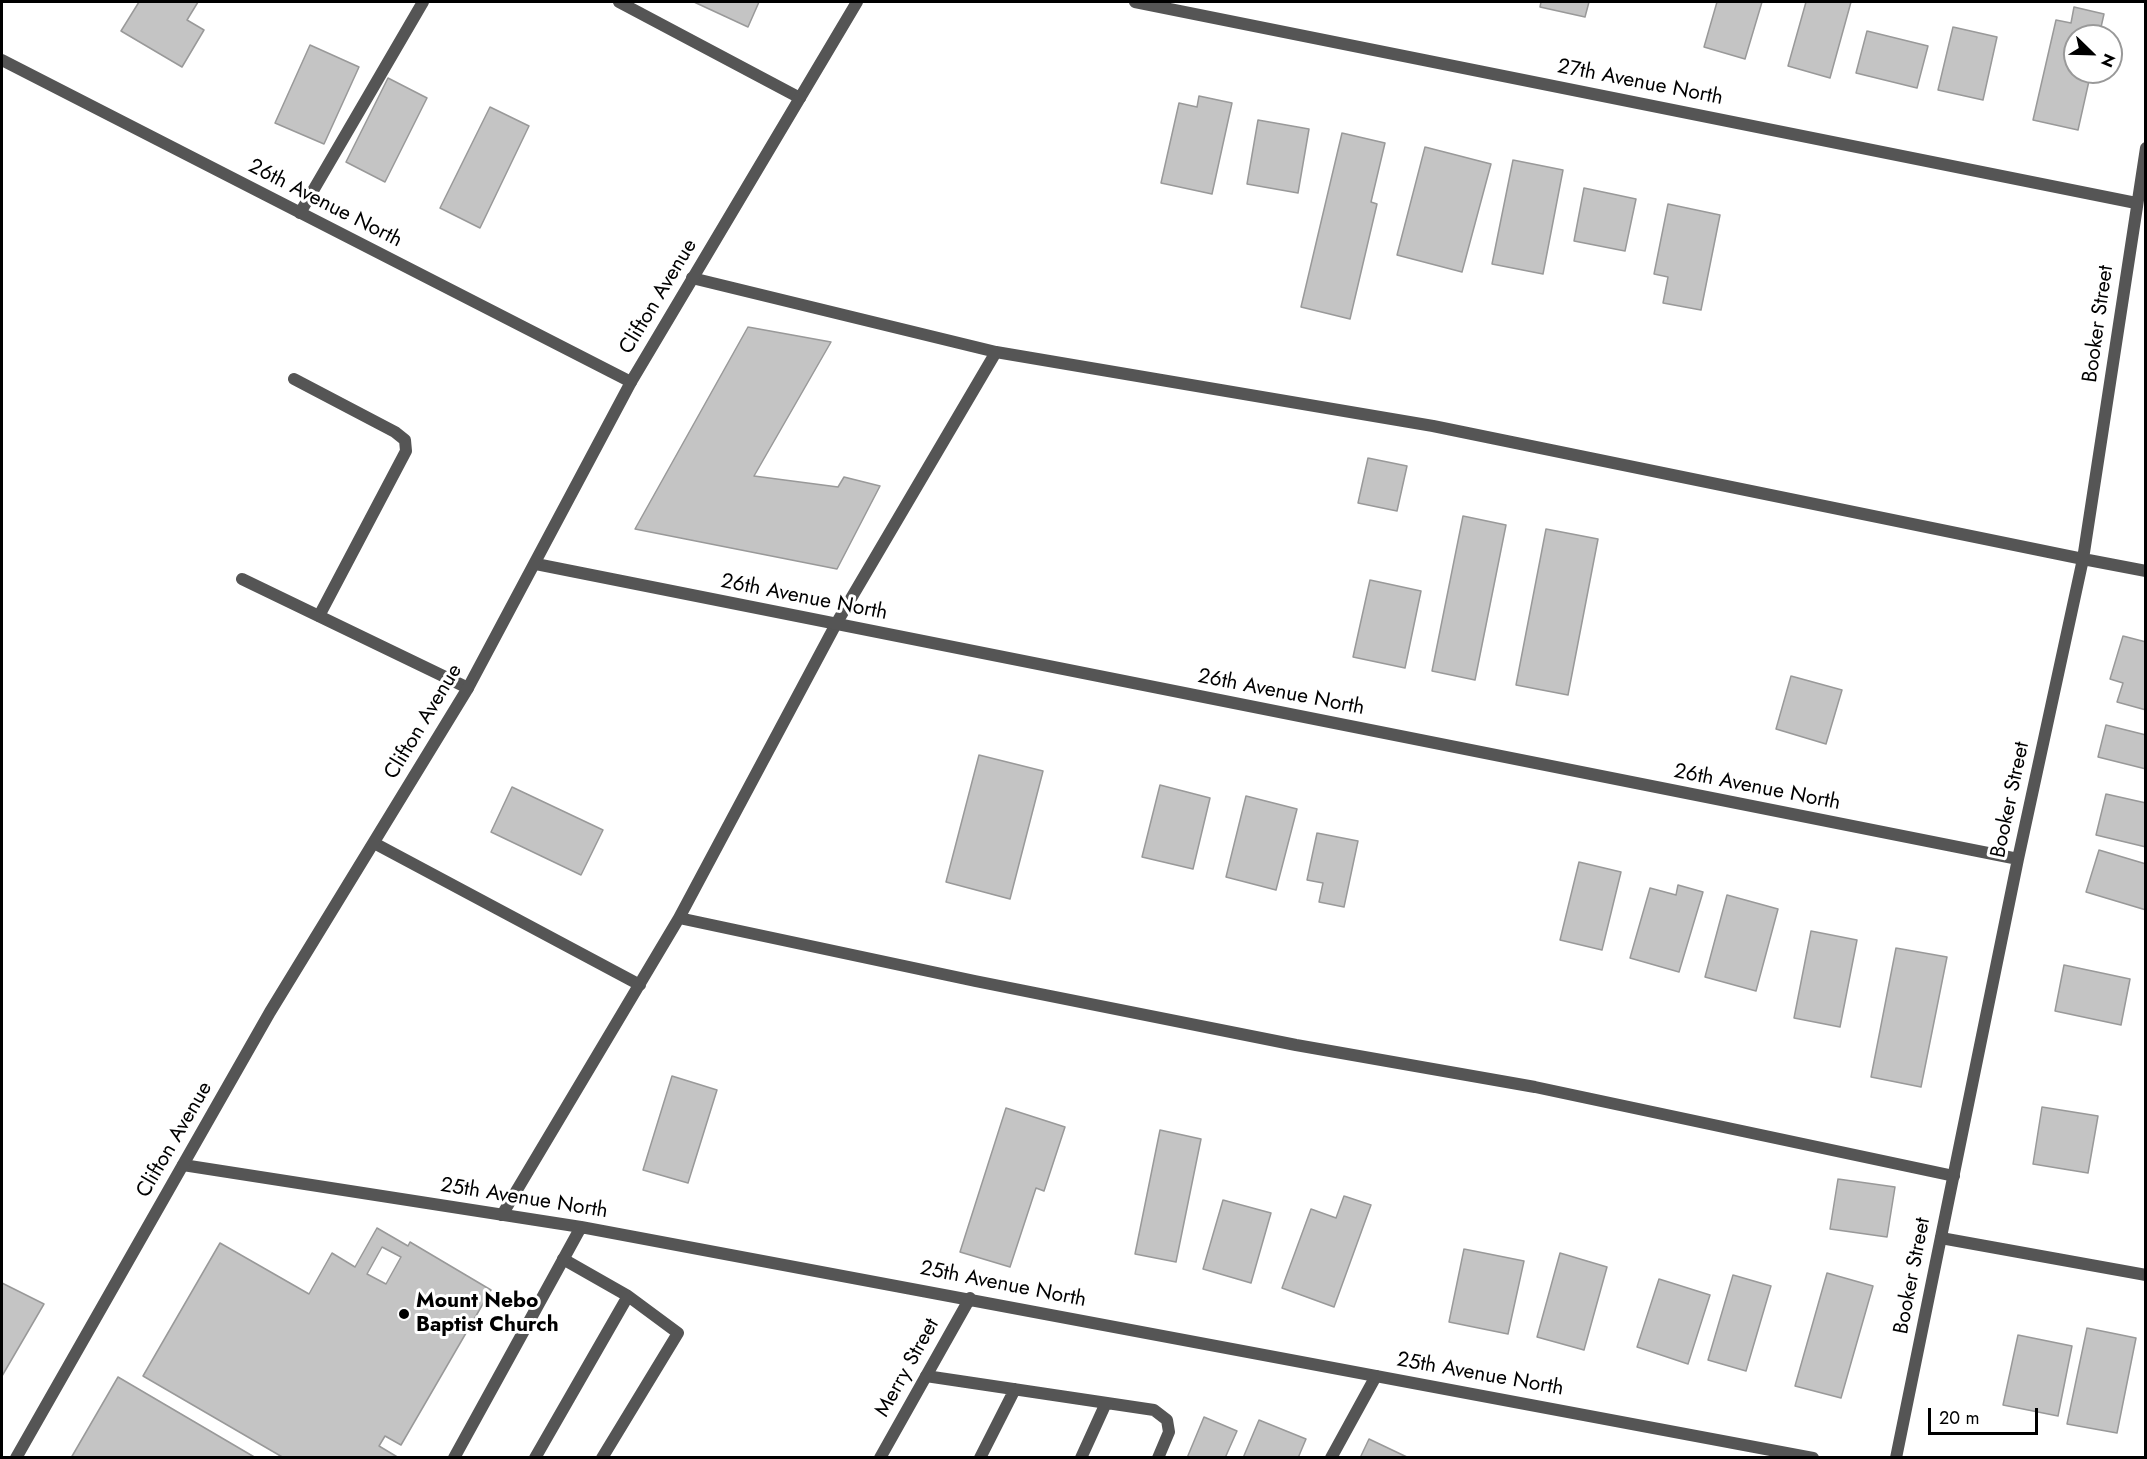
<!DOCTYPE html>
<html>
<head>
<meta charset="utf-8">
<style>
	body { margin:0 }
	#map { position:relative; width:2147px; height:1459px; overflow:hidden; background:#fff; font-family:Jost,sans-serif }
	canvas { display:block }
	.frame { position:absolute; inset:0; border:3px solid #000; pointer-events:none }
	.north { position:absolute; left:2063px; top:24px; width:60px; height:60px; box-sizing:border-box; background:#fff; border:2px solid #999; border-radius:50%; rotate:113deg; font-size:16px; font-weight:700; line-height:24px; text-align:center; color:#000 }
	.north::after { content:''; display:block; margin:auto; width:21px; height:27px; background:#000; clip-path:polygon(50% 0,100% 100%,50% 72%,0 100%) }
	.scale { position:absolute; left:1928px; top:1408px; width:110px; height:27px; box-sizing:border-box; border:3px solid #000; border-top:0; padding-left:8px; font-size:18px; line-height:21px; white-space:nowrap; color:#000; -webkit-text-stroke:4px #fff; paint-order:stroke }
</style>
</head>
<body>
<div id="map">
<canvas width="2147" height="1459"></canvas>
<div class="frame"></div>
<div class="north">N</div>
<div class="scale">20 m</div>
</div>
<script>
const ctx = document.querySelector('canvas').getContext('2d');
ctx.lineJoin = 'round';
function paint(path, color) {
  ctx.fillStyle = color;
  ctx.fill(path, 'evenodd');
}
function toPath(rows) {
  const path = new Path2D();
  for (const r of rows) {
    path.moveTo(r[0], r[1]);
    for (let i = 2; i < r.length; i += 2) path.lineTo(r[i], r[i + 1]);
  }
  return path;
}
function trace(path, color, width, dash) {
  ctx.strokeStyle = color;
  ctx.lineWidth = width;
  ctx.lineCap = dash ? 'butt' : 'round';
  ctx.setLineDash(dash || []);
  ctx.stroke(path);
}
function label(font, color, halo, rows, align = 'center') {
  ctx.font = font + ' Jost,sans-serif';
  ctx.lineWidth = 6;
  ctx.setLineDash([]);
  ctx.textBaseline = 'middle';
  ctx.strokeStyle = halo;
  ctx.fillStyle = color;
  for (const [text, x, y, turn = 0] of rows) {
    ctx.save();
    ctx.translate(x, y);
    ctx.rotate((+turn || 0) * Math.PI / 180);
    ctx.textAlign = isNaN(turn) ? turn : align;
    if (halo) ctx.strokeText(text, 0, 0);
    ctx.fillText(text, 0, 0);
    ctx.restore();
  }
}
const building = toPath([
	[139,2,198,2,187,20,204,30,182,67,121,31,139,2],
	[694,2,759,2,748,27,694,2],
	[1541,2,1589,2,1585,17,1540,7,1541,2],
	[1717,2,1762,2,1745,59,1704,47,1717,2],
	[1806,2,1851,2,1830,78,1788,66,1806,2],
	[2074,7,2104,14,2099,36,2075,36,2075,72,2091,72,2078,130,2033,120,2056,20,2071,23,2074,7],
	[1953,27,1997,37,1983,100,1938,90,1953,27],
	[1867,31,1928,46,1917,88,1856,73,1867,31],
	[310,45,359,67,324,144,275,123,310,45],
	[388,78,427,98,385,182,346,162,388,78],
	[1199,96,1232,103,1212,194,1161,183,1179,103,1197,107,1199,96],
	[490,107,529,126,480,228,440,208,490,107],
	[1258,120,1309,129,1298,193,1247,184,1258,120],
	[1342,133,1385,143,1371,202,1377,204,1350,319,1301,307,1342,133],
	[1425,147,1491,164,1462,272,1397,255,1425,147],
	[1513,160,1563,170,1543,274,1492,264,1513,160],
	[1584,188,1636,199,1625,251,1574,241,1584,188],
	[1668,204,1720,215,1701,310,1663,303,1668,277,1654,274,1668,204],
	[748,327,831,342,754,476,838,487,844,477,880,486,837,569,635,529,748,327],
	[1368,458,1407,466,1397,511,1358,503,1368,458],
	[1463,516,1506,525,1475,680,1432,671,1463,516],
	[1546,529,1598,539,1568,695,1516,685,1546,529],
	[1370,580,1421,591,1405,668,1353,657,1370,580],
	[2123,636,2146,642,2146,710,2117,702,2123,683,2110,679,2123,636],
	[1791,676,1842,690,1826,744,1776,729,1791,676],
	[2106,725,2146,735,2146,769,2098,757,2106,725],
	[979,755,1043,771,1010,899,946,882,979,755],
	[1160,785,1210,798,1193,869,1142,857,1160,785],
	[512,787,603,830,581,875,491,832,512,787],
	[2106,794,2146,803,2146,847,2096,835,2106,794],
	[1246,796,1297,809,1276,890,1226,877,1246,796],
	[1317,833,1358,841,1344,907,1319,902,1323,883,1307,880,1317,833],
	[2099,850,2146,864,2146,910,2086,892,2099,850],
	[1579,862,1621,872,1602,950,1560,940,1579,862],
	[1678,885,1703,892,1679,972,1630,958,1650,888,1676,895,1678,885],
	[1727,895,1778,909,1756,991,1705,977,1727,895],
	[1811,931,1857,940,1840,1027,1794,1018,1811,931],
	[1896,948,1947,957,1921,1087,1871,1077,1896,948],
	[2064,965,2130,979,2121,1025,2055,1011,2064,965],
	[672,1076,717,1090,688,1183,643,1170,672,1076],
	[2042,1107,2098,1116,2088,1173,2033,1164,2042,1107],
	[1006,1108,1065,1127,1044,1191,1036,1188,1010,1267,960,1252,1006,1108],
	[1160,1130,1201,1139,1176,1262,1135,1254,1160,1130],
	[1838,1179,1895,1187,1887,1237,1830,1229,1838,1179],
	[1344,1196,1371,1205,1334,1307,1282,1288,1311,1209,1336,1218,1344,1196],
	[1223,1200,1271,1213,1251,1283,1203,1269,1223,1200],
	[377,1228,408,1246,410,1242,491,1290,401,1445,385,1436,379,1446,399,1458,284,1458,143,1376,220,1243,309,1294,332,1253,355,1267,377,1228],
	[382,1247,401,1257,386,1284,367,1274,382,1247],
	[1464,1249,1524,1261,1508,1334,1449,1322,1464,1249],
	[1560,1253,1607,1267,1584,1350,1537,1337,1560,1253],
	[1827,1273,1873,1286,1841,1398,1795,1386,1827,1273],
	[1733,1275,1771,1286,1746,1371,1708,1360,1733,1275],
	[1659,1279,1710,1295,1688,1364,1637,1347,1659,1279],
	[2,1283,44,1304,2,1376,2,1283],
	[2087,1328,2136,1338,2117,1433,2067,1424,2087,1328],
	[2018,1335,2072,1346,2058,1416,2003,1405,2018,1335],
	[118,1377,256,1458,71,1458,118,1377],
	[1204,1417,1237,1431,1225,1458,1187,1458,1204,1417],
	[1259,1420,1306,1439,1298,1458,1243,1458,1259,1420],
	[1369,1439,1409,1458,1360,1458,1369,1439]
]);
paint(building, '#c4c4c4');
trace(building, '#999', 1.5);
trace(toPath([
	[619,2,800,98],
	[300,213,423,2],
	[692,278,996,352,1433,426,2083,559],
	[294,379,395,432,405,440,406,451,319,616],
	[374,843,640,985],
	[679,918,975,981,1296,1045,1535,1087,1954,1176],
	[502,1215,679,918,836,624,996,352],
	[1941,1238,2146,1275],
	[563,1259,628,1296,678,1333,602,1458],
	[926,1376,1154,1410,1167,1420,1169,1432,1158,1458],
	[535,1458,628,1296],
	[980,1458,1015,1389],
	[1081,1458,1106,1403],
	[1331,1458,1376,1376]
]), '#555', 12);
trace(toPath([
	[1135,2,2136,203],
	[2,60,631,382],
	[2083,559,2146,571],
	[536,564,2018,859],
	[242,579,468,688],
	[183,1165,581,1227,1813,1458],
	[454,1458,581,1227],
	[880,1458,970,1298],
	[1896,1458,2018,859,2083,559,2146,148]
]), '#555', 12);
trace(toPath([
	[16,1458,270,1012,468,688,631,382,857,2]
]), '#555', 12);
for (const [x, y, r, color] of [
	[404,1314,6,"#000"]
]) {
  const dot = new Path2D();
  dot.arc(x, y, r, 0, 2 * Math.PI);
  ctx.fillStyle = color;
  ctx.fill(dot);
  trace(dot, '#fff', 2);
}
label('21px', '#000', '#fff', [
	["27th Avenue North",1640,83,11],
	["26th Avenue North",325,204,27],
	["Clifton Avenue",659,297,-59],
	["Booker Street",2099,324,-82],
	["26th Avenue North",804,598,11],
	["26th Avenue North",1281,693,11],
	["Clifton Avenue",424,722,-59],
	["26th Avenue North",1757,788,11],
	["Booker Street",2011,800,-78],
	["Clifton Avenue",175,1140,-60],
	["25th Avenue North",524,1199,9],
	["Booker Street",1913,1276,-79],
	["25th Avenue North",1003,1285,11],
	["Merry Street",908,1368,-61],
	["25th Avenue North",1480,1375,10]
]);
label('bold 21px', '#000', '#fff', [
	["Mount Nebo",416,1302],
	["Baptist Church",416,1326]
], 'left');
</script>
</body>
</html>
